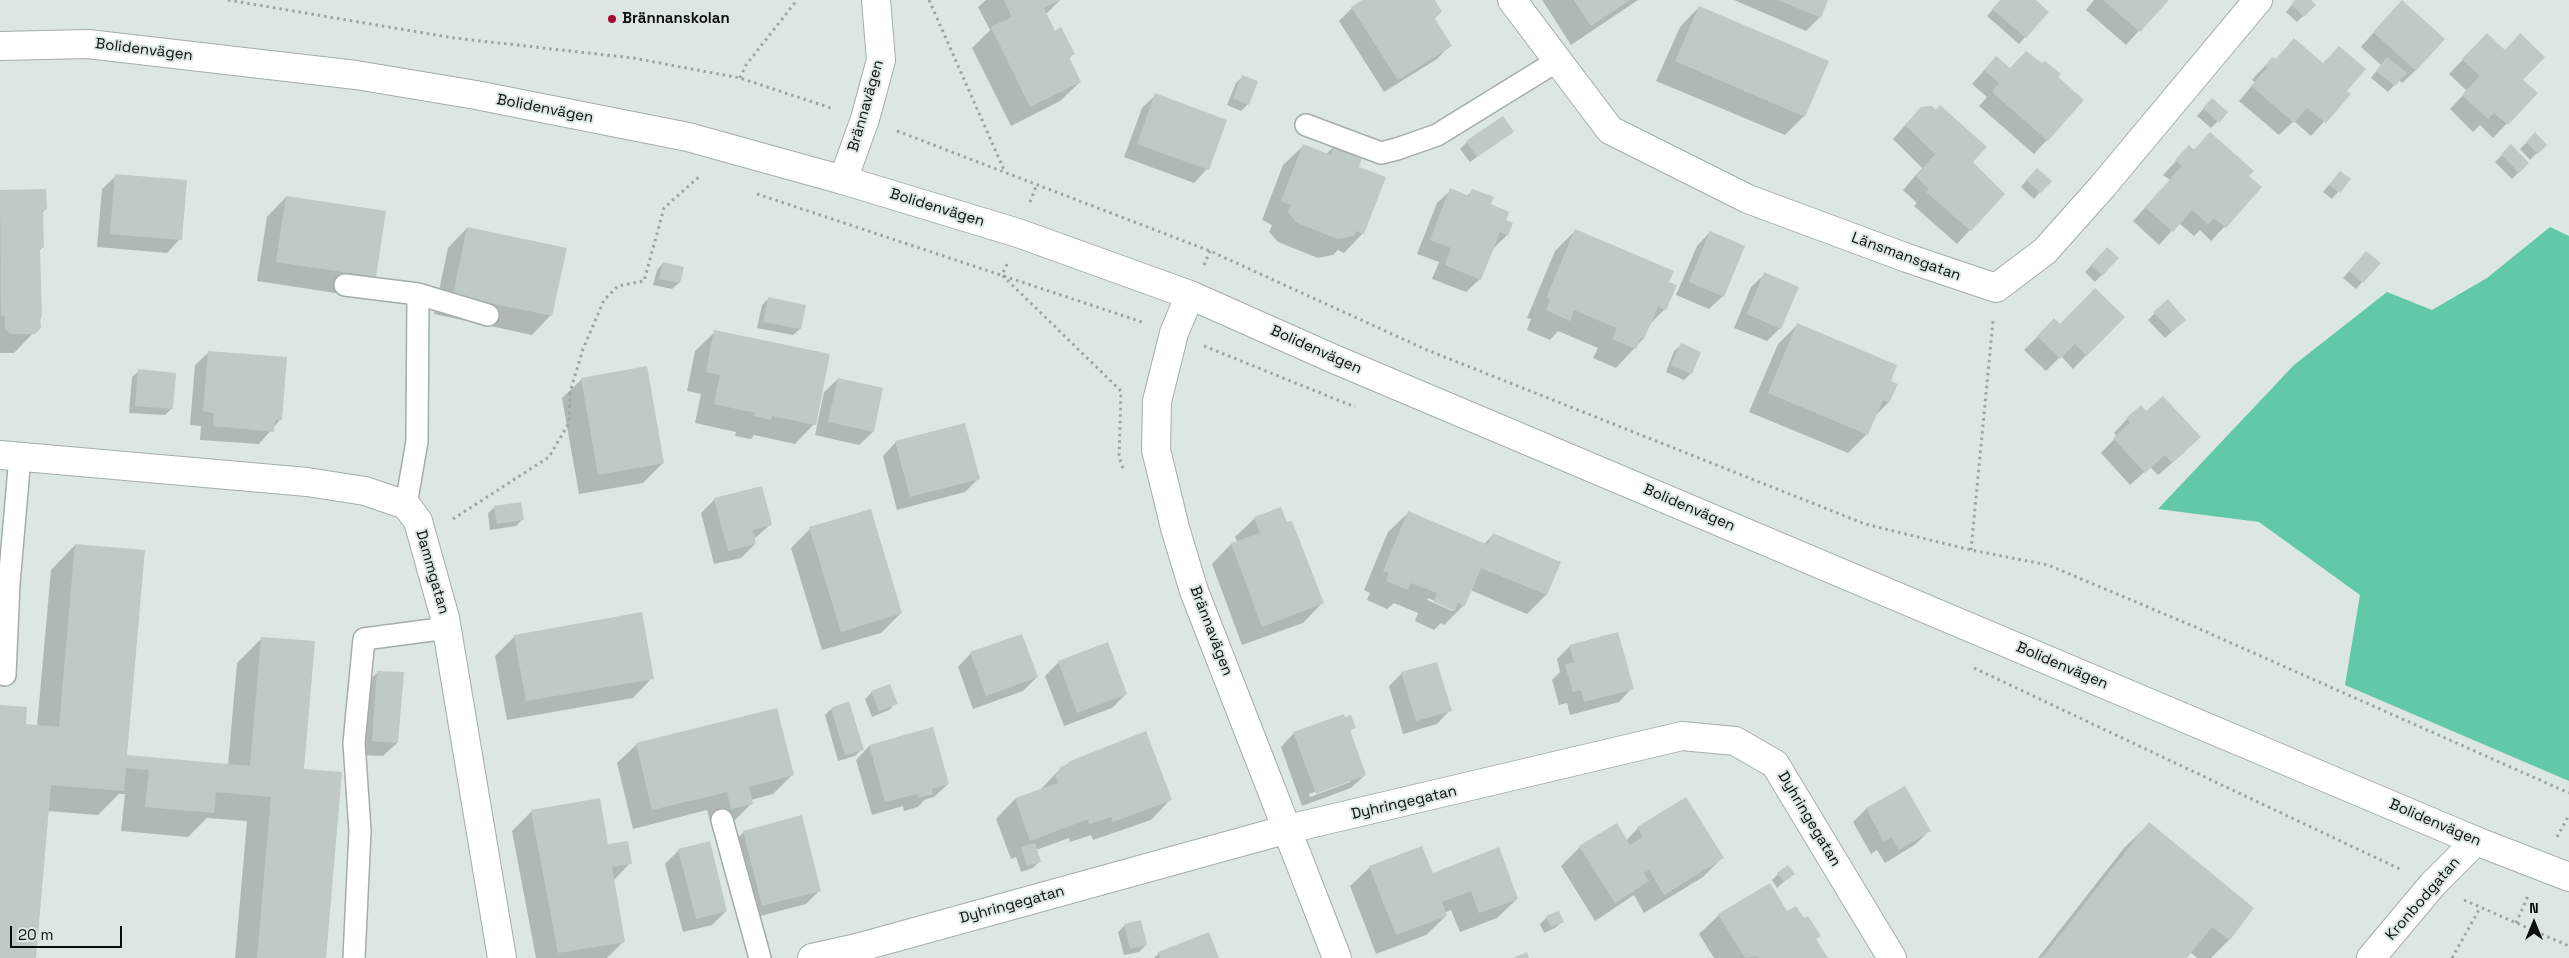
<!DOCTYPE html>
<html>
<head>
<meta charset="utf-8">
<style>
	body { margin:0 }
	#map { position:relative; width:2569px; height:958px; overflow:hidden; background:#dce7e3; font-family:"Space Grotesk",sans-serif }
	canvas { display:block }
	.north { position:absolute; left:2509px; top:898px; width:50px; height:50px; -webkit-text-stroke:4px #dce7e3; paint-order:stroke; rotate:0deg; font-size:14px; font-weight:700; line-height:20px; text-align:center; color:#0a0e0c }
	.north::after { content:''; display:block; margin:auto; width:18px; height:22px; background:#0a0e0c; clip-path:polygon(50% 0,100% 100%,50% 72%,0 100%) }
	.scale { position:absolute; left:10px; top:926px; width:112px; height:22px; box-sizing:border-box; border:2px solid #0a0e0c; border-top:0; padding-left:6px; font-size:15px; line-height:18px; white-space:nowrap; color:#0a0e0c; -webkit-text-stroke:4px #dce7e3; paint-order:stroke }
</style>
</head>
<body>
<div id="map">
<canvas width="2569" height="958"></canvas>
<div class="north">N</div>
<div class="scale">20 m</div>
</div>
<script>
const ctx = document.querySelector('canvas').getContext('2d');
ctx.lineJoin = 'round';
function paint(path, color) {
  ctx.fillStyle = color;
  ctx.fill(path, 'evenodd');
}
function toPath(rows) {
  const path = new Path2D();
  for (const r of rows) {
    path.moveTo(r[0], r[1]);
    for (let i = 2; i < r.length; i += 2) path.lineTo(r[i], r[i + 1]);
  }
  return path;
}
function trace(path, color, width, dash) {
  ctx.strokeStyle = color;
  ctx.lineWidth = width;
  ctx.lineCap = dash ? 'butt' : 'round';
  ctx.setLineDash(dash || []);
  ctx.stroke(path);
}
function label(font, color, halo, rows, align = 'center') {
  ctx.font = font + ' "Space Grotesk",sans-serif';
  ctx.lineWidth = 4;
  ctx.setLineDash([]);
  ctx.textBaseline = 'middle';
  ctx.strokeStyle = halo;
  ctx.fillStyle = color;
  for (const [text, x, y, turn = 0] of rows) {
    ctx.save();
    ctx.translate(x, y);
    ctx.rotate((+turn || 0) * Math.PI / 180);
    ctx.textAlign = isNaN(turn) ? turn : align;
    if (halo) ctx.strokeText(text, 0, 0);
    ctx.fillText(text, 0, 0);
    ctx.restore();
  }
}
paint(toPath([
	[2550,227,2569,236,2569,781,2345,685,2360,595,2259,522,2158,509,2294,365,2387,292,2432,310,2487,278]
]), '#61c9a7');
paint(toPath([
	[986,0,1060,0,1046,14,1054,32,1073,54,1069,59,1080,82,1060,101,1011,126,972,48,990,30,978,7],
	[1365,0,1433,0,1441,12,1434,19,1450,45,1437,59,1384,92,1339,21,1352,8],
	[1542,0,1638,0,1571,45],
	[1734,0,1827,0,1820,17,1806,31],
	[2001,0,2034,0,2025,37,2019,44,1987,16],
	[2094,0,2167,0,2126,45,2086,10],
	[2296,0,2309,0,2314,5,2297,22,2286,12],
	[1699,7,1804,116,1785,135,1656,81,1680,27],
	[2388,16,2416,70,2402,83,2399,80,2388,92,2371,78,2381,65,2361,47],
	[2294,40,2323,64,2349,94,2311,136,2294,121,2279,135,2239,101,2255,82,2252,80,2259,72,2272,59,2275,60],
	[2474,48,2522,80,2536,93,2493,138,2480,125,2473,132,2450,109,2467,91,2449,74],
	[1996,57,2010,69,2056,77,2047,140,2034,154,1979,106,1987,97,1972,84],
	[1243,76,1248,104,1241,111,1227,105,1236,83],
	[1156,95,1207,169,1194,183,1124,157,1142,108],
	[2206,106,2227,112,2211,128,2197,116],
	[1908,122,1972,162,2003,194,1957,244,1914,206,1917,203,1903,190,1922,168,1893,139],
	[1512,131,1470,162,1460,149,1467,142],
	[2535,134,2545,145,2530,160,2520,149],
	[1303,146,1326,154,1335,146,1358,167,1363,233,1344,253,1338,250,1333,255,1318,258,1278,242,1269,232,1272,225,1262,220,1283,165],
	[2511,146,2528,163,2512,179,2495,162],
	[2189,147,2247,176,2261,188,2211,241,2200,230,2194,236,2179,223,2159,245,2133,221,2170,180,2163,175],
	[2340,172,2349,179,2332,199,2323,192],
	[116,176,180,239,167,253,97,247,102,189],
	[2030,176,2040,192,2034,199,2021,187],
	[45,190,45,210,42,213,43,247,39,251,41,316,39,327,14,353,0,353,0,192],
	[1451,190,1467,196,1472,191,1504,221,1507,235,1493,249,1480,279,1466,292,1432,279,1439,262,1417,254,1437,203],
	[286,197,375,277,355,296,257,281,267,217],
	[467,228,551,315,532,335,434,314,448,248],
	[1575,231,1668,283,1665,309,1649,325,1643,339,1616,368,1593,358,1598,348,1558,331,1550,340,1527,330,1531,319,1527,318,1555,251],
	[1710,232,1723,296,1709,309,1676,295,1697,246],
	[2107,249,2118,258,2095,282,2085,272],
	[2360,259,2379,263,2356,289,2343,278],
	[663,263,682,268,679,283,672,289,653,285,657,270],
	[1765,274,1780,328,1767,341,1734,328,1751,287],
	[768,299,800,329,793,335,757,328,762,305],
	[2167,301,2178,326,2165,338,2148,320],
	[2123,317,2073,369,2061,356,2046,371,2024,350,2054,320,2060,325],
	[1798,324,1889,381,1888,403,1875,416,1867,434,1848,453,1749,412,1778,344],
	[715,332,814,424,795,444,754,435,751,439,735,436,736,432,695,423,701,394,687,391,695,351],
	[1681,345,1691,373,1684,380,1666,372,1674,351],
	[209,352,280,420,259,444,200,440,201,426,190,425,195,365],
	[139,371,172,408,165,415,129,413,132,377],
	[582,379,663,463,643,483,579,494,562,398],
	[838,379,873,432,859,445,815,435,824,392],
	[2127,419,2186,451,2158,475,2150,467,2130,485,2101,453,2117,436,2114,433],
	[896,442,979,478,965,492,897,510,883,456],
	[715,499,770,525,754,539,755,544,741,558,714,564,701,513],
	[495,507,522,520,516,526,490,530,488,513],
	[1408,513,1484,544,1493,535,1546,595,1527,614,1470,590,1464,605,1444,625,1441,623,1434,630,1415,621,1418,613,1394,603,1387,609,1367,600,1370,593,1364,590,1388,532],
	[1428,598,1453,609,1453,611,1427,600],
	[1255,518,1286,524,1322,603,1303,623,1242,645,1212,564,1231,544,1237,542,1235,537],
	[810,529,901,613,881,633,822,650,791,548],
	[75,545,126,756,228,765,237,663,262,638,302,770,324,958,235,958,247,821,207,818,188,837,121,831,125,794,119,794,98,815,47,811,34,958,0,958,0,706,25,725,37,726,51,570],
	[515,636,652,678,633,698,507,720,495,656],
	[1570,646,1632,688,1619,702,1570,715,1567,703,1559,705,1552,680,1560,672,1557,659],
	[971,653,1037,677,1023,691,973,709,958,667],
	[1059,662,1126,694,1112,708,1064,726,1045,676],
	[378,672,397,743,383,756,359,755,364,685],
	[1402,673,1450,710,1437,724,1403,734,1389,686],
	[872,692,896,703,889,710,872,717,865,699],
	[831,709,862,749,855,756,838,761,825,715],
	[1345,719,1354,727,1349,732,1365,775,1351,788,1302,806,1281,747,1294,733],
	[1350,780,1350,782,1310,797,1309,794],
	[932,729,948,784,934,797,924,800,918,807,904,811,903,806,872,815,856,760,869,746],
	[637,744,792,775,773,794,751,800,752,803,732,823,712,828,707,810,633,829,617,763],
	[1069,763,1170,800,1151,820,1093,840,1091,835,1070,842,1069,838,1036,850,1039,862,1033,868,1021,872,1016,857,1011,859,996,819,1015,799,1040,790,1061,768],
	[1905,788,1929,831,1916,844,1885,863,1877,850,1871,854,1853,822,1866,809],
	[532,811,607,846,630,863,613,881,624,941,607,958,536,958,512,831],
	[2149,824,2253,908,2229,940,2211,958,2197,958,2190,952,2185,958,2038,958,2124,848],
	[1638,828,1722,858,1703,877,1644,913,1634,895,1595,921,1561,866,1580,847,1626,841],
	[744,832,820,890,806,904,749,919,730,845],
	[679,850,726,911,712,925,683,932,665,864],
	[1370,867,1432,874,1517,899,1497,918,1460,932,1451,910,1444,913,1446,916,1426,935,1376,954,1350,886],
	[1778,874,1793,874,1777,888,1772,880],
	[1787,912,1803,920,1826,958,1714,958,1699,934,1719,915],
	[1547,917,1562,922,1555,928,1544,933,1540,924],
	[1125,925,1146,945,1139,952,1124,955,1118,932],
	[1159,953,1217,958,1154,958]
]), '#0003');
paint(toPath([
	[1004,0,1060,0,1044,8,1055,31,1061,27,1075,54,1069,57,1081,82,1030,107,991,27,1012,17],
	[1362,0,1435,0,1442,12,1434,17,1452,46,1398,80,1351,7],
	[1574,0,1630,0,1591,26],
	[1778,0,1828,0,1821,18],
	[2000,0,2036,0,2049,12,2026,38,1992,9],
	[2103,0,2169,0,2140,32],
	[2295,0,2311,0,2316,5,2304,17,2291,4],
	[2402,0,2445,39,2416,71,2373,32],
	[1699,6,1829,61,1805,117,1675,61],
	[2487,33,2505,50,2520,33,2545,57,2523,80,2538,93,2508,125,2494,113,2488,119,2462,95,2480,76,2462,59],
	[2294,38,2323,63,2339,46,2366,69,2347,91,2351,94,2326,123,2307,108,2294,123,2251,86,2267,68,2265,66,2272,57,2276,59],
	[2026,51,2042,63,2045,61,2061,74,2058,77,2084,100,2048,141,1992,92,1999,83,1984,70,1996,56,2010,68],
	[2387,57,2407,73,2395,86,2376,71],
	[1242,75,1258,81,1249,105,1233,98],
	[1155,93,1227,120,1209,170,1137,144],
	[2212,98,2228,112,2219,123,2203,108],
	[1940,105,1987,147,1973,162,2005,194,1971,231,1926,192,1929,189,1916,176,1935,154,1905,125,1921,107,1932,106,1936,110],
	[1503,116,1514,132,1477,157,1466,141],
	[2210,132,2254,171,2249,176,2262,187,2226,228,2214,218,2208,224,2192,210,2173,232,2145,207,2182,166,2175,160,2189,145,2194,150],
	[2535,132,2547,145,2538,154,2526,142],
	[1303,144,1331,155,1335,144,1363,155,1359,167,1386,177,1364,234,1356,231,1354,236,1338,239,1297,223,1288,212,1291,205,1281,201],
	[2511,144,2529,163,2519,173,2501,154],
	[2037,168,2052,181,2041,193,2026,180],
	[2340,171,2351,179,2340,193,2329,185],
	[115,174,187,180,182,240,110,234],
	[1450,188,1469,196,1472,189,1494,197,1491,204,1509,212,1506,220,1513,223,1508,236,1500,232,1481,280,1445,265,1451,248,1430,240],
	[46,189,47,210,43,210,44,248,40,248,42,316,40,316,41,328,35,334,10,334,5,329,5,316,1,316,0,190],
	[286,196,386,211,376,277,276,262],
	[467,227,567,248,552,316,453,295],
	[1575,229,1674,271,1669,282,1677,285,1666,310,1658,307,1644,339,1641,338,1636,349,1612,339,1617,328,1574,310,1570,321,1546,310,1550,300,1546,298],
	[1710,231,1745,246,1724,297,1689,282],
	[2107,247,2119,258,2102,276,2091,265],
	[2366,251,2381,263,2363,283,2349,271],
	[663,262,684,267,680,283,659,279],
	[1764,272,1799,287,1781,329,1747,314],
	[2095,288,2125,317,2087,356,2075,344,2060,359,2037,336,2054,318,2060,324],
	[768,297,806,305,801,329,763,322],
	[2168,299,2186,320,2172,332,2153,312],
	[1797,323,1897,365,1891,381,1898,384,1889,403,1883,400,1868,435,1768,393],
	[714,330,830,354,816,425,772,416,771,420,754,416,755,413,714,404,720,375,706,372],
	[1681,343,1701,352,1692,374,1671,365],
	[208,351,287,357,282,420,275,420,274,432,213,426,214,413,203,411],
	[647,366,664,463,598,475,581,378],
	[138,369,176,373,173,409,135,406],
	[838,378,883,388,874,432,828,422],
	[2163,396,2201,437,2172,463,2165,455,2145,473,2113,438,2130,423,2126,418,2141,405,2146,411],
	[965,423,980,479,910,497,895,441],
	[762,486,772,525,753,530,756,544,728,551,714,498],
	[521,502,524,520,497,524,494,506],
	[1281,507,1287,522,1292,521,1324,603,1262,627,1231,543,1260,533,1254,517],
	[871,509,902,613,841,632,809,527],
	[1408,511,1488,545,1493,533,1561,562,1547,595,1481,568,1465,606,1458,603,1455,611,1434,602,1437,593,1411,583,1408,590,1386,581,1389,573,1383,571],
	[75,544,145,550,127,755,250,766,261,637,315,641,304,769,342,772,326,958,257,958,271,797,216,792,214,813,145,807,149,770,126,768,124,791,51,785,36,958,0,958,0,705,27,707,26,724,59,727],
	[642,612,654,679,526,701,514,635],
	[1618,632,1634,689,1584,702,1581,690,1573,692,1565,665,1574,662,1569,645],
	[1022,634,1038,677,986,696,970,652],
	[1108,642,1127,694,1077,713,1058,661],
	[1437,662,1452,711,1416,721,1401,672],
	[377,671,404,672,398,743,372,741],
	[890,684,898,704,879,711,871,691],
	[849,701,864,750,845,755,831,708],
	[777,708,794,775,749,787,753,804,731,809,727,792,652,810,636,743],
	[1344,714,1345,717,1351,715,1356,728,1350,730,1366,775,1316,794,1293,732],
	[933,727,949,784,932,789,933,794,918,798,917,794,885,802,869,745],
	[1146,731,1172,800,1113,822,1111,817,1089,824,1088,819,1030,841,1015,798,1058,783,1056,776,1060,767,1069,764,1068,762],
	[1905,786,1931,831,1899,850,1891,837,1884,842,1866,808],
	[1686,797,1724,858,1664,895,1649,870,1644,873,1649,881,1615,903,1579,846,1617,823,1630,845,1643,837,1637,827],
	[600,798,608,844,628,841,632,864,612,867,625,942,558,953,531,810],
	[802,815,821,891,762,906,743,831],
	[2149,822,2254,908,2230,940,2212,927,2187,958,2042,958],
	[710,841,727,911,696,919,678,849],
	[1035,843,1041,862,1027,866,1021,847],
	[1422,846,1433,873,1499,847,1518,899,1479,913,1471,891,1442,902,1447,916,1396,935,1369,866],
	[1788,865,1795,874,1784,882,1777,873],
	[1770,883,1787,911,1796,906,1804,918,1808,916,1821,936,1816,939,1828,958,1758,958,1757,956,1745,958,1718,914],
	[1559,911,1564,922,1551,927,1546,916],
	[1141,920,1147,945,1130,949,1124,924],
	[1209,932,1219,958,1160,958,1158,952],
	[1527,952,1529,958,1513,958]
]), '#bfcac5');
const service = toPath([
	[1306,125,1381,153,1397,149,1437,135,1557,61],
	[345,285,418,294,417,441,406,505],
	[418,294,488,315],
	[0,583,9,583,20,457],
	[5,675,9,583],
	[722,820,760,958],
	[354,958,360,831,354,743,364,639,447,628]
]);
const minor = toPath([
	[1512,0,1610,130,1748,199,1907,258,1996,288,2045,251,2102,187,2258,0],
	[843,180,865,119,881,60,876,0],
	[1190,295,1174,333,1157,401,1156,450,1175,528,1194,591,1337,958],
	[0,455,307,482,365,491,406,505,418,521,445,618,502,958],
	[812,958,857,948,1288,829,1682,736,1735,741,1775,764,1892,958],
	[2371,958,2433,884,2476,841]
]);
const secondary = toPath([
	[0,46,88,44,356,75,476,95,688,137,843,180,1018,233,1190,295,1334,359,2476,841,2569,877]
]);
trace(service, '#a3ada9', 24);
trace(minor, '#a3ada9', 30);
trace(secondary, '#a3ada9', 30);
trace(toPath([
	[228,0,454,38,633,58,740,78,834,109],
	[929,0,1005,172],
	[740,78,746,65,797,0],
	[897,131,1210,251,1427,350,1865,524,1971,550,2048,565,2193,626,2569,793],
	[757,194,1142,322],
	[1030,202,1037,184],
	[1007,264,1002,275,1121,391,1119,457,1124,471],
	[1204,265,1210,251],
	[1204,346,1355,407],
	[453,519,549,457,569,423,570,392,583,349,604,300,618,286,644,281,664,208,701,175],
	[1971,550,1993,321],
	[1974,668,2402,870],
	[2557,837,2569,815],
	[2464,900,2569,946],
	[2516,923,2528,896],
	[2452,958,2480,908]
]), '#9ca5a1', 3, [2.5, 4]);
trace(service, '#fff', 21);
trace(minor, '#fff', 28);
trace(secondary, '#fff', 28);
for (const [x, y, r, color] of [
	[612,19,5,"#a5092c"]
]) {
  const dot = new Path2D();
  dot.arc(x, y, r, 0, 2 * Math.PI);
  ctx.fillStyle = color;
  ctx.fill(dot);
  trace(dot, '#dce7e3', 2);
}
label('bold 15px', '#0a0e0c', '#dce7e3', [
	["Brännanskolan",622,19]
], 'left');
label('15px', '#0a0e0c', '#dce7e3', [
	["Bolidenvägen",144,50,7],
	["Brännavägen",866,106,-74],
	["Bolidenvägen",545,109,11],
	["Bolidenvägen",937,208,17],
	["Länsmansgatan",1906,257,20],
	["Bolidenvägen",1316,350,24],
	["Bolidenvägen",1689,508,23],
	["Dammgatan",432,572,74],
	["Brännavägen",1211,631,69],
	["Bolidenvägen",2062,666,23],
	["Dyhringegatan",1404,803,-13],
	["Dyhringegatan",1809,819,59],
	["Bolidenvägen",2435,823,23],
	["Kronbodgatan",2423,899,-49],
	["Dyhringegatan",1012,905,-15]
]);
</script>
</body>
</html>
